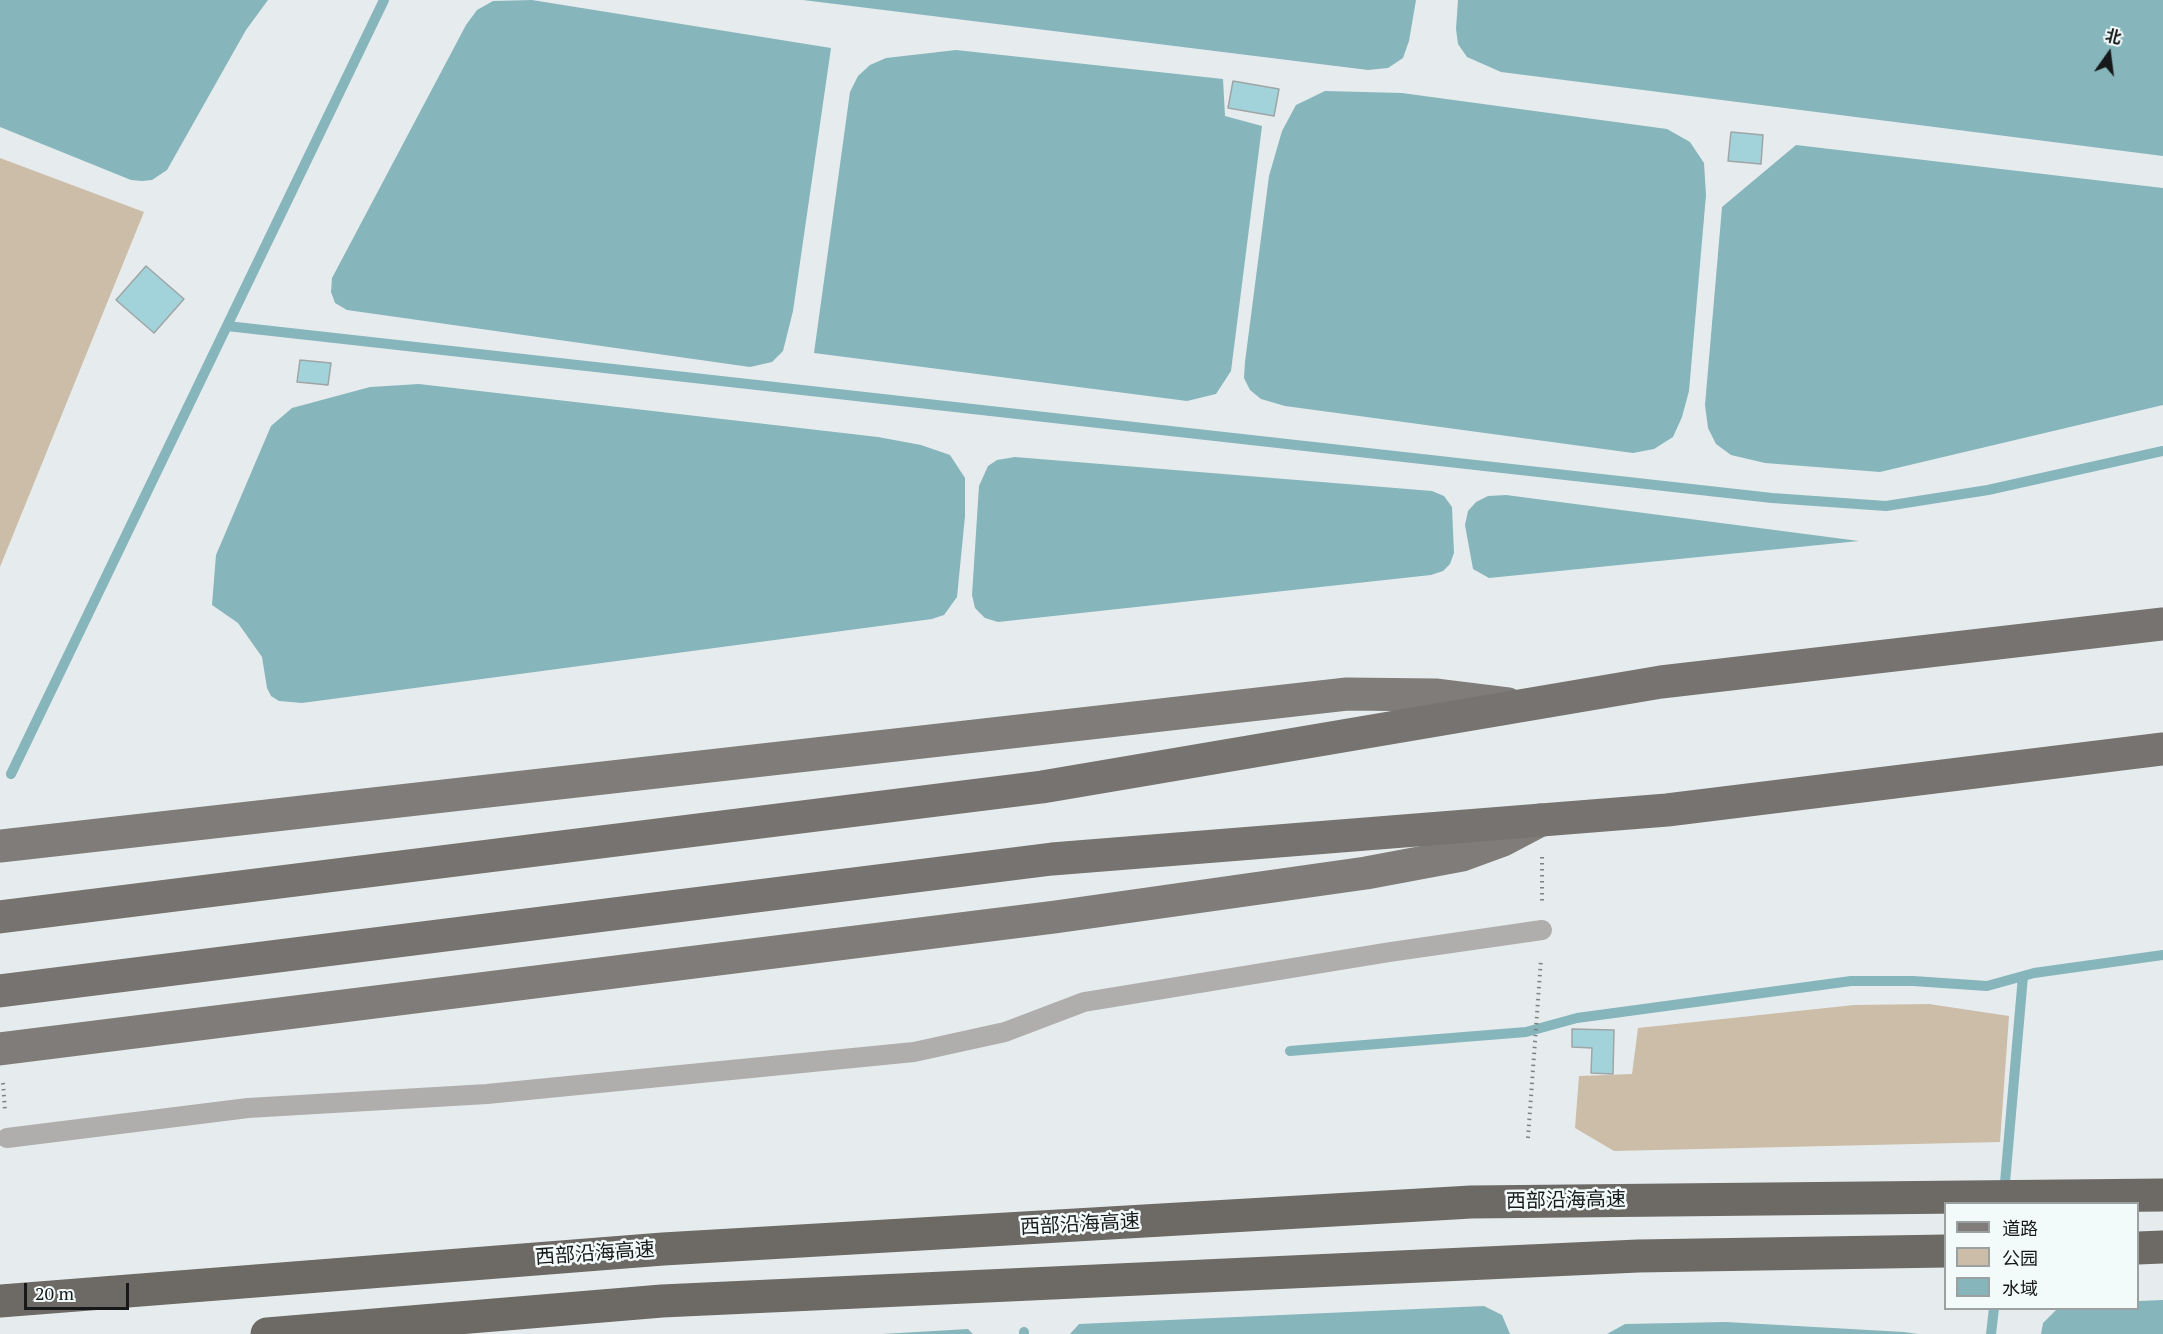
<!DOCTYPE html>
<html>
<head>
<meta charset="utf-8">
<style>
	body { margin:0 }
	#map { position:relative; width:2163px; height:1334px; overflow:hidden; background:#e6eced; font-family:"PT Serif","Noto Sans SC",serif }
	canvas { display:block }
	.legend { position:absolute; left:1944px; top:1202px; width:195px; height:108px; box-sizing:border-box; background:#f3fafa; border:2px solid #9ba0a0; margin:0; padding:8px 10px; list-style:none; font-size:18px; color:#161819 }
	.legend li { display:flex; align-items:center; gap:12px; height:30px }
	.legend b { width:30px; border:2px solid #9ba0a0 }
	.north { position:absolute; left:2079px; top:24px; width:60px; height:60px; -webkit-text-stroke:4px #f3fafa; paint-order:stroke; rotate:14deg; font-size:16px; font-weight:700; line-height:24px; text-align:center; color:#161819 }
	.north::after { content:''; display:block; margin:auto; width:21px; height:27px; background:#161819; clip-path:polygon(50% 0,100% 100%,50% 72%,0 100%) }
	.scale { position:absolute; left:24px; top:1283px; width:105px; height:27px; box-sizing:border-box; border:3px solid #161819; border-top:0; padding-left:8px; font-size:18px; line-height:21px; white-space:nowrap; color:#161819; -webkit-text-stroke:4px #f3fafa; paint-order:stroke }
</style>
</head>
<body>
<div id="map">
<canvas width="2163" height="1334"></canvas>
<ul class="legend">
<li><b style="height:8px;background:#7f7c79"></b>道路</li>
<li><b style="height:16px;background:#ccbda8"></b>公园</li>
<li><b style="height:16px;background:#86b5bc"></b>水域</li>
</ul>
<div class="north">北</div>
<div class="scale">20 m</div>
</div>
<script>
const ctx = document.querySelector('canvas').getContext('2d');
ctx.lineJoin = 'round';
function paint(path, color) {
  ctx.fillStyle = color;
  ctx.fill(path, 'evenodd');
}
function toPath(rows) {
  const path = new Path2D();
  for (const r of rows) {
    path.moveTo(r[0], r[1]);
    for (let i = 2; i < r.length; i += 2) path.lineTo(r[i], r[i + 1]);
  }
  return path;
}
function trace(path, color, width, dash) {
  ctx.strokeStyle = color;
  ctx.lineWidth = width;
  ctx.lineCap = dash ? 'butt' : 'round';
  ctx.setLineDash(dash || []);
  ctx.stroke(path);
}
function label(font, color, halo, rows, align = 'center') {
  ctx.font = font + ' "PT Serif","Noto Sans SC",serif';
  ctx.lineWidth = 5;
  ctx.setLineDash([]);
  ctx.textBaseline = 'middle';
  ctx.strokeStyle = halo;
  ctx.fillStyle = color;
  for (const [text, x, y, turn = 0] of rows) {
    ctx.save();
    ctx.translate(x, y);
    ctx.rotate((+turn || 0) * Math.PI / 180);
    ctx.textAlign = isNaN(turn) ? turn : align;
    if (halo) ctx.strokeText(text, 0, 0);
    ctx.fillText(text, 0, 0);
    ctx.restore();
  }
}
paint(toPath([
	[0,158,144,212,0,567],
	[1929,1004,2009,1016,2000,1142,1614,1151,1575,1128,1579,1076,1632,1074,1638,1028,1854,1005]
]), '#ccbda8');
paint(toPath([
	[0,0,268,0,246,30,167,170,152,180,142,181,131,180,0,127],
	[532,0,831,48,793,311,783,351,772,362,750,367,347,310,335,303,331,292,332,278,466,25,477,10,493,1],
	[803,0,1416,0,1409,41,1403,58,1388,68,1368,70],
	[1458,0,2163,0,2163,156,1501,72,1467,57,1458,44,1456,29],
	[956,50,1223,79,1225,116,1262,126,1231,371,1216,394,1187,401,814,353,850,92,858,76,870,65,886,58],
	[1325,91,1402,93,1667,129,1690,142,1704,163,1706,195,1689,391,1682,417,1673,437,1654,449,1633,453,1285,406,1261,399,1250,390,1244,378,1245,362,1269,176,1282,131,1296,105],
	[1796,145,2163,188,2163,405,1880,472,1765,463,1731,455,1716,444,1708,428,1705,405,1722,207],
	[419,384,878,437,921,445,950,455,965,478,965,516,957,597,944,615,932,619,302,703,279,701,271,696,267,688,262,657,238,623,212,605,216,555,271,426,292,408,370,387],
	[1015,457,1432,491,1444,496,1452,507,1454,553,1450,564,1443,571,1431,575,998,622,985,618,975,608,972,595,979,486,988,466,997,460],
	[1506,495,1859,541,1489,578,1473,569,1465,525,1468,511,1476,502,1488,496],
	[2163,1300,2163,1334,2041,1334,2043,1323,2057,1309,2138,1308,2138,1301],
	[1484,1306,1502,1315,1510,1334,1070,1334,1079,1324],
	[1726,1322,1904,1332,1918,1334,1607,1334,1625,1324],
	[968,1329,973,1334,882,1334]
]), '#86b5bc');
trace(toPath([
	[227,326,1772,498,1886,506,1988,490,2163,451],
	[11,774,384,0],
	[1290,1051,1526,1032,1577,1018,1851,981,1913,981,1987,986,2034,973,2163,955],
	[2004,1194,2023,976],
	[1024,1334,1024,1332],
	[1991,1334,1994,1308]
]), '#86b5bc', 10);
const building = toPath([
	[1233,81,1279,89,1274,116,1228,108,1233,81],
	[1731,132,1763,135,1761,164,1728,161,1731,132],
	[146,266,184,299,154,333,116,300,146,266],
	[300,360,331,363,328,385,297,382,300,360],
	[1572,1029,1614,1030,1613,1074,1591,1073,1592,1048,1572,1047,1572,1029]
]);
paint(building, '#a3d3da');
trace(building, '#9fa5a6', 1.5);
trace(toPath([
	[1542,857,1542,903],
	[3,1083,5,1111],
	[1528,1138,1541,959]
]), '#7e8283', 4, [1.5, 4.5]);
trace(toPath([
	[7,1138,248,1108,487,1094,914,1052,1005,1032,1084,1002,1390,952,1542,930]
]), '#b0aead', 20);
trace(toPath([
	[0,846,1347,694,1435,695,1508,704],
	[0,1049,1055,917,1366,873,1462,855,1503,840,1541,820]
]), '#7f7c79', 33);
trace(toPath([
	[0,917,1042,787,1661,682,2163,624],
	[0,991,1052,859,1667,810,2163,749]
]), '#767370', 33);
trace(toPath([
	[2138,1248,2163,1247],
	[0,1301,663,1249,1471,1202,2163,1195],
	[267,1334,662,1301,1638,1256,1946,1251]
]), '#6d6a66', 33);
label('20px', '#161819', '#f3fafa', [
	["西部沿海高速",1566,1201,-1],
	["西部沿海高速",1080,1225,-3],
	["西部沿海高速",595,1254,-4]
]);
</script>
</body>
</html>
